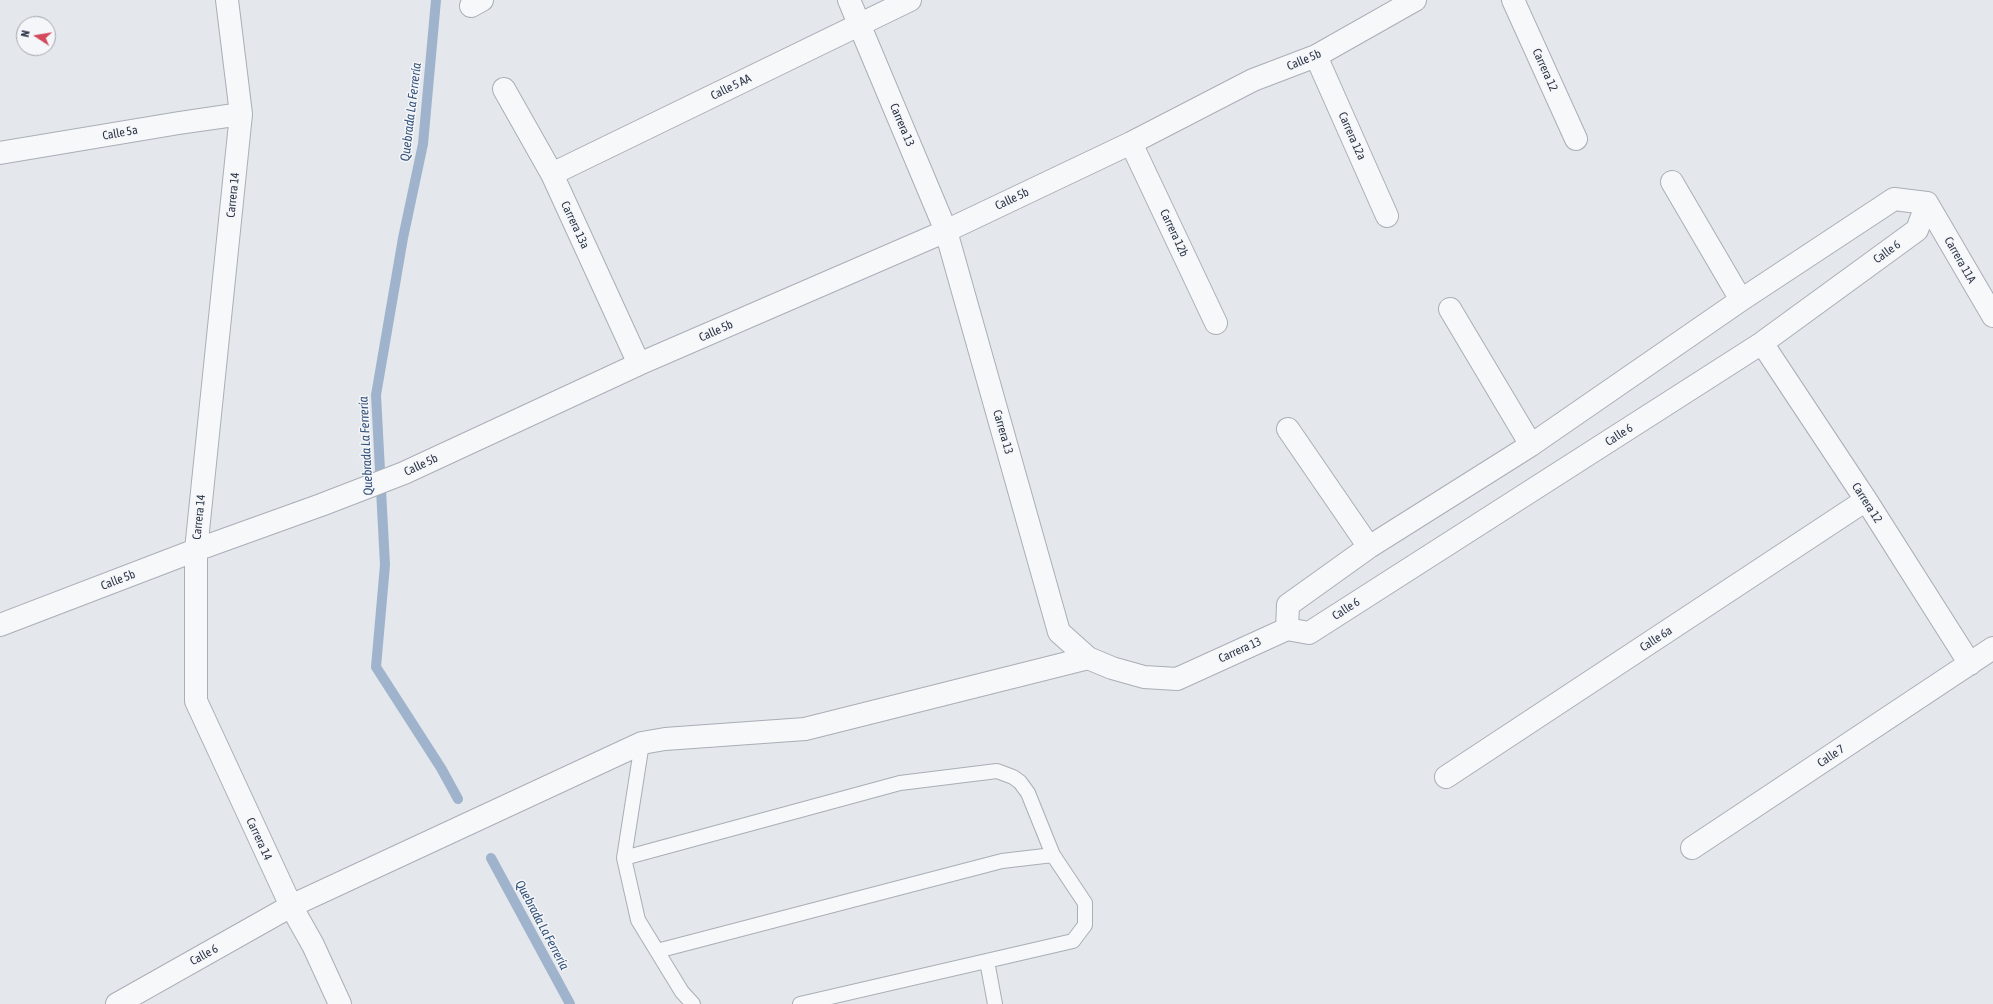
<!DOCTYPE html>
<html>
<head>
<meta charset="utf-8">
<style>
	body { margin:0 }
	#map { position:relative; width:1993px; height:1004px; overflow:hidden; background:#e4e7ec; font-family:"Asap Condensed",sans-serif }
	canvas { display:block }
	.north { position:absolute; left:16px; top:16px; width:40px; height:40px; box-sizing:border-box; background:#f4f6f9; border:1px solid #a4a8b1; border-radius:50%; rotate:282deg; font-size:11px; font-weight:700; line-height:16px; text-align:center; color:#2b3445 }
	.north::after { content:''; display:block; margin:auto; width:14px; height:18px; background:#d1495b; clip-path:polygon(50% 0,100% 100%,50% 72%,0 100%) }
</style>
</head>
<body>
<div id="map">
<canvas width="1993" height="1004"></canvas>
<div class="north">N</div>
</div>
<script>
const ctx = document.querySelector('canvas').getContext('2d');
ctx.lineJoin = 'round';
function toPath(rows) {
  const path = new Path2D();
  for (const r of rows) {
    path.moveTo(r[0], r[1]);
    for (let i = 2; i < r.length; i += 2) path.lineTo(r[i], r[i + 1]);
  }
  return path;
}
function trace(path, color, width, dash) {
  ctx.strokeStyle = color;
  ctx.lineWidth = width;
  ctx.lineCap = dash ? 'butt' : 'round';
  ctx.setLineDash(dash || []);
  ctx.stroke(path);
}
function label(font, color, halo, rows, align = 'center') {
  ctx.font = font + ' "Asap Condensed",sans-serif';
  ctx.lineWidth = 3;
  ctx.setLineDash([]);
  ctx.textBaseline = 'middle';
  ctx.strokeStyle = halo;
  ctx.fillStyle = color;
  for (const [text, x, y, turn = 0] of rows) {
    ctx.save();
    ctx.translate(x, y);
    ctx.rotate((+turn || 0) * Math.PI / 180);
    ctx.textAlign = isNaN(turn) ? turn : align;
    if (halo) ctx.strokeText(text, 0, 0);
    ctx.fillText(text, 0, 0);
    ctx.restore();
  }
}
trace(toPath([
	[436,0,423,144,403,238,376,395,385,565,376,667,441,768,458,799],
	[491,858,570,1004]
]), '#9fb4cc', 10);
const lane = toPath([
	[642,743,624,858,638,920,682,992,693,1004],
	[624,858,900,783,997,771,1013,777,1020,782,1028,793,1053,855,1085,903,1085,925,1073,941,800,1004],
	[657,951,1002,861,1053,855],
	[987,961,995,1004]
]);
const street = toPath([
	[227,0,241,114,196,550,196,701,291,906,313,945,340,1004],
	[849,0,946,231,1059,632,1088,658,1112,668,1144,677,1177,679,1287,629],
	[1513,0,1576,139],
	[471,6,482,0],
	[1316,56,1387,216],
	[504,89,552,174,639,364],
	[1131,143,1216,323],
	[0,153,179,123,241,114],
	[552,174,910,0],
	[1672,182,1741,300],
	[1927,203,1993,316],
	[1450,309,1531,445],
	[1762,343,1866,500,1970,664],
	[1288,429,1369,547],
	[0,625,196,550,321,505,404,473,639,364,946,231,1131,143,1253,80,1316,56,1415,0],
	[1287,629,1288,605,1369,547,1531,445,1741,300,1894,199,1927,203],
	[1287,629,1309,633,1762,343,1917,230,1927,203],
	[1446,777,1866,500],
	[1692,848,1993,648],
	[117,1004,291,906,642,743,665,739,805,729,1088,658]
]);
trace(lane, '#a9aeb7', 16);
trace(street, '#a9aeb7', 24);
trace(lane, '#f7f8fa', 14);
trace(street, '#f7f8fa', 22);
label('12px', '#2b3445', '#f4f6f9', [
	["Calle 5b",1304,60,-23],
	["Carrera 12",1545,70,66],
	["Calle 5 AA",731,87,-26],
	["Carrera 13",902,125,67],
	["Calle 5a",120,133,-10],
	["Carrera 12a",1352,136,66],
	["Carrera 14",233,195,-84],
	["Calle 5b",1012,199,-25],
	["Carrera 13a",575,225,65],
	["Carrera 12b",1174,233,65],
	["Calle 6",1887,252,-36],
	["Carrera 11A",1960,260,60],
	["Calle 5b",716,331,-24],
	["Carrera 13",1003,432,74],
	["Calle 6",1619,435,-33],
	["Calle 5b",421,465,-25],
	["Carrera 12",1867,503,57],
	["Carrera 14",199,517,-84],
	["Calle 5b",118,580,-21],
	["Calle 6",1346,609,-33],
	["Calle 6a",1656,639,-33],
	["Carrera 13",1240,650,-24],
	["Calle 7",1831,756,-34],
	["Carrera 14",259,839,65],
	["Calle 6",204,955,-29]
]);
label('italic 13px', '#34527a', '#f4f6f9', [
	["Quebrada La Ferrería",411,112,-83],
	["Quebrada La Ferrería",366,446,-93],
	["Quebrada La Ferrería",542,925,62]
]);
</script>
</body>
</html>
